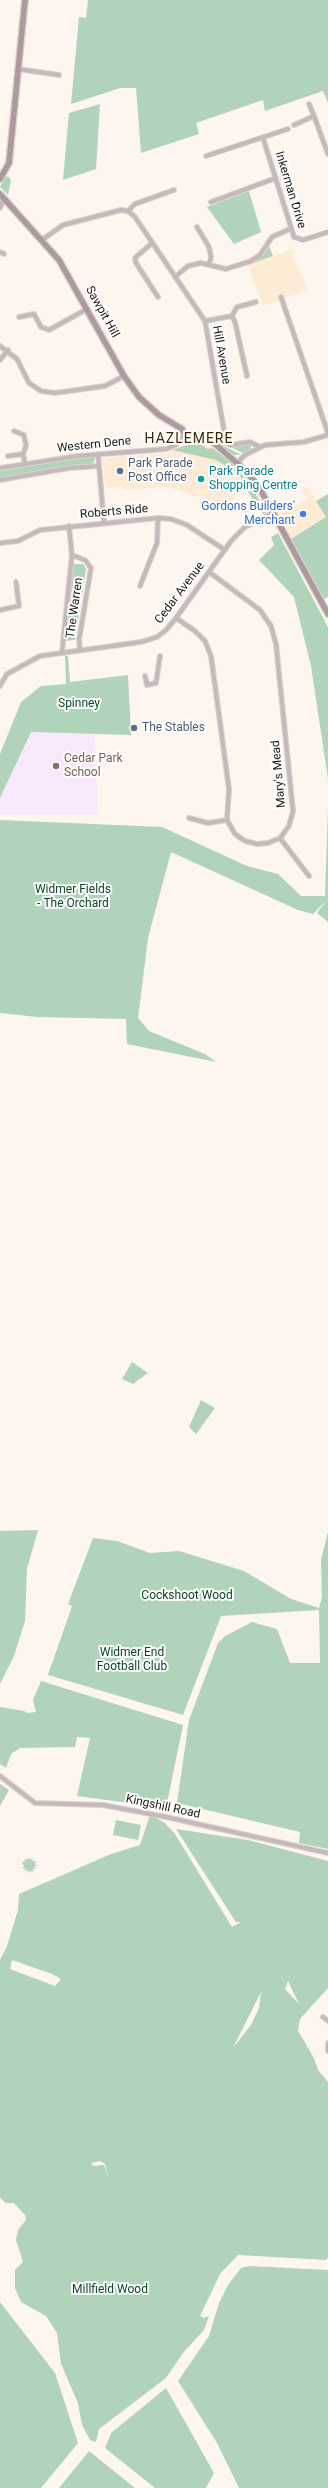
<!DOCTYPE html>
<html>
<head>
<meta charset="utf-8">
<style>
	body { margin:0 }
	canvas { display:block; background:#fdf6ee }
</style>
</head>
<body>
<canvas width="328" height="2488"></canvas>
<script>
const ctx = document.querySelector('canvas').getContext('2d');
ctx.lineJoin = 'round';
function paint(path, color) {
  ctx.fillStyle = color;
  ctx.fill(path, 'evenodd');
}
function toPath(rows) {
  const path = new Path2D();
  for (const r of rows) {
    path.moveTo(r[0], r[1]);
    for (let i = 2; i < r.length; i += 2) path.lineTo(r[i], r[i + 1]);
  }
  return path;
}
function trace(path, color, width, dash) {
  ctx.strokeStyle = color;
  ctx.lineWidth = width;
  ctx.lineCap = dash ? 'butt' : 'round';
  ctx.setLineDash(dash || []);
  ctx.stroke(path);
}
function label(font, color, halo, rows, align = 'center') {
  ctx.font = font + ' Roboto,sans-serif';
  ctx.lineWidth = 4;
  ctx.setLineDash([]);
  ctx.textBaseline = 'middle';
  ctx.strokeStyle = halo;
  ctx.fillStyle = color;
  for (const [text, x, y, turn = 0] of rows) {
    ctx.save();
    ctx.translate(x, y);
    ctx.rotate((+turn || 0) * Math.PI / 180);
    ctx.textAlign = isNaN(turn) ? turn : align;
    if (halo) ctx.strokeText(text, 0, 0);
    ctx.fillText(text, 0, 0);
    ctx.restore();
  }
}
paint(toPath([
	[294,249,296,253,292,255,308,290,263,306,248,265],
	[197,441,213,447,232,462,252,484,225,505,167,487,122,490,122,486,105,488,103,459,105,458,169,453,187,443],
	[308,486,326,517,291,539,279,515,307,498,302,490]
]), '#feebd6');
paint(toPath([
	[31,732,95,735,98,815,0,815,0,798]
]), '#f7e8fb');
paint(toPath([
	[88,0,328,0,328,103,323,91,265,111,263,100,196,123,199,134,141,153,136,88,120,88,71,104,79,17,86,18],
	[100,104,96,169,63,180,69,113],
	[5,176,9,177,11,180,8,195,0,187],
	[249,191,261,232,234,244,207,207],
	[269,246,273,256,248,265,259,259],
	[220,441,226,447,241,455,234,455,219,444],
	[196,442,208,449,212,448,232,463,244,477,240,479,241,477,235,471,216,460,172,450],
	[247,444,251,446,251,449,243,453,228,446],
	[88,457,95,458,93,464,0,478,0,471],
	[241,481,254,492,267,512,263,514,260,510],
	[328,494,328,597,324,599,291,539,326,517,316,501],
	[278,533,328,627,328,779,311,666,294,597,259,560,274,545,271,537],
	[74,564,83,564,86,569,75,640,63,641],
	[65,656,68,656,70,682,128,675,131,735,31,732,0,798,0,754,21,702,41,686,66,684],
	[328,808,328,922,317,913,327,900,313,914,298,910,171,852,148,938,138,1018,149,1031,205,1054,216,1062,127,1044,126,1019,37,1017,0,1013,0,820,162,827,247,866,278,874,301,896,325,896],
	[132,1362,148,1373,133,1384,122,1379],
	[201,1400,215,1408,196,1434,189,1427],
	[38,1530,27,1569,25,1621,14,1656,0,1684,0,1531],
	[328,1532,328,1849,299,1843,300,1832,177,1803,189,1720,218,1643,225,1636,252,1622,277,1629,290,1663,320,1663,319,1610,221,1616,183,1715,48,1675,72,1606,68,1604,93,1538,117,1541,150,1553,179,1551,244,1571,291,1599,319,1608,322,1597,321,1560],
	[41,1681,183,1725,166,1808,77,1796,90,1738,77,1737,75,1747,20,1748,11,1754,6,1768,0,1764,0,1707,24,1711,27,1713,36,1712,33,1700],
	[0,1784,9,1790,0,1806],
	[150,1815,165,1823,175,1834,232,1927,241,1922,236,1922,176,1829,248,1840,328,1861,328,1988,300,2019,298,2031,314,2058,318,2070,328,2082,328,2257,326,2260,238,2255,220,2274,200,2316,204,2318,209,2316,204,2330,183,2353,166,2378,99,2429,96,2442,90,2440,82,2425,78,2403,61,2364,57,2333,46,2316,21,2302,15,2288,15,2270,23,2262,16,2240,18,2230,26,2220,25,2215,14,2203,6,2203,0,2198,0,1960,7,1946,18,1910,19,1894,111,1854,140,1845],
	[12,1960,52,1974,61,1979,55,1986,10,1969],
	[288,1981,299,2004,285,1989],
	[261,1992,259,2008,251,2025,233,2048],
	[100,2161,105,2164,108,2177,104,2165,93,2166,91,2163],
	[116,1820,141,1825,138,1840,113,1835],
	[27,1857,29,1860,30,1857,31,1860,33,1858,32,1861,36,1860,34,1862,37,1862,34,1864,38,1866,34,1866,37,1869,34,1868,32,1873,31,1870,29,1873,28,1870,26,1873,27,1869,24,1871,25,1868,22,1868,24,1866,22,1862,25,1862,24,1859,27,1860],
	[249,2266,328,2270,328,2488,239,2488,217,2443,178,2381,209,2336,219,2303,228,2285,241,2268],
	[0,2302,55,2373,78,2443,41,2488,0,2488],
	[166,2388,214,2473,206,2488,155,2488,105,2448,111,2433],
	[89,2451,135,2488,59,2488]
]), '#b0d3b9');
const street = toPath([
	[18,69,59,75],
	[309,104,314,116],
	[294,125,314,116,328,154],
	[263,138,294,237,303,240,328,232],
	[206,156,288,129],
	[211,202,276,178],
	[0,208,4,198],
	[128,211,135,217,205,321,226,442,230,445,250,442,260,447],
	[197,227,209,247,211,257,209,264],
	[42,240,63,225,121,210,128,211,135,204,174,190],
	[152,243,135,258,136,263,158,297],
	[0,252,4,254],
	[175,277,188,266,201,263,226,269,251,261,260,255,272,237,290,229],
	[281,297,328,433],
	[232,316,235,322,247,376],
	[19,317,34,314,41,327,49,330,87,309],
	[205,321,232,316,237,307,256,302],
	[0,346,17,359,29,383,41,391,55,393,105,386,124,376],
	[0,360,8,350],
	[14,431,24,435,26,446,23,454,25,464],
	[98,454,104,523],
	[8,456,23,454],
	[238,462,245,455,265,445,304,442,328,435],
	[0,468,78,456,166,449,176,445,185,435],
	[0,480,69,468,99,466],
	[0,543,18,541,40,530,158,518,171,519,187,525,225,550],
	[72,555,85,560,91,568,79,640,80,650],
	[140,586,157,543,158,518],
	[0,610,19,606,16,582],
	[176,618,195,631,205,641,211,656,229,789,227,820,235,834,245,841,257,844,268,843,280,838,289,826,293,811,276,644,271,626,260,610,209,572],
	[62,652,72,555,69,526],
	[145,676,147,685,156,683,160,656],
	[0,686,7,674,40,656,141,642,157,637,166,630,176,618,231,541,245,527,273,513],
	[189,818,208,823,227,820],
	[280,838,309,876],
	[0,1776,35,1803,103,1805,166,1817,328,1853],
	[323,2017,328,2021],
	[328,2043,328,2051]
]);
const secondary = toPath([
	[0,179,9,163,25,0],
	[0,194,59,260,124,376,139,397,159,415,182,429,185,435,204,437,214,443,247,472,260,489,328,614]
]);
trace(street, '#d9d3cb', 6);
trace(secondary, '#d9d3cb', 8);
trace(street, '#c5b9bc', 4);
trace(secondary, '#ac9a9e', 5.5);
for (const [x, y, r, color] of [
	[120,471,4,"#5c6f8a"],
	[201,479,4,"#0f9aa8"],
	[303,514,4,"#3f7fe0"],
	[134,728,4,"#5c6f8a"],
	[56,766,4,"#8d6e63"]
]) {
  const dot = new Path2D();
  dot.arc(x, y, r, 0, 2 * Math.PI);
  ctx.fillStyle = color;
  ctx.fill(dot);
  trace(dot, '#fff', 1.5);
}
label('12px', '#1f1912', '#fff', [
	["Inkerman Drive",290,190,73],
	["Sawpit Hill",102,312,61],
	["Hill Avenue",221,355,80],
	["Western Dene",94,445,-6],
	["Roberts Ride",114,512,-5],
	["Cedar Avenue",180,593,-53],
	["The Warren",75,608,-82],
	["Mary's Mead",279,774,-95],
	["Kingshill Road",163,1807,12]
]);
label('12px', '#4e5e75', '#fff', [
	["Park Parade",128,464],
	["Post Office",128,478],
	["The Stables",142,728]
], 'left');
label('12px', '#0d838f', '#fff', [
	["Park Parade",209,472],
	["Shopping Centre",209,486]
], 'left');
label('12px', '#366cbe', '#fff', [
	["Gordons Builders'",295,507],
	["Merchant",295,521]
], 'right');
label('12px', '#0a4625', '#fff', [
	["Spinney",79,704],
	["Widmer Fields",73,890],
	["- The Orchard",73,904],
	["Cockshoot Wood",187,1596],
	["Widmer End",132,1653],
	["Football Club",132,1667],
	["Millfield Wood",110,2290]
]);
label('12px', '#785e54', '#fff', [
	["Cedar Park",64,759],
	["School",64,773]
], 'left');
ctx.letterSpacing = '1px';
label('14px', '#3f2704', '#fff', [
	["HAZLEMERE",189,439]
]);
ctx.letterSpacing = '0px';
</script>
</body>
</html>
